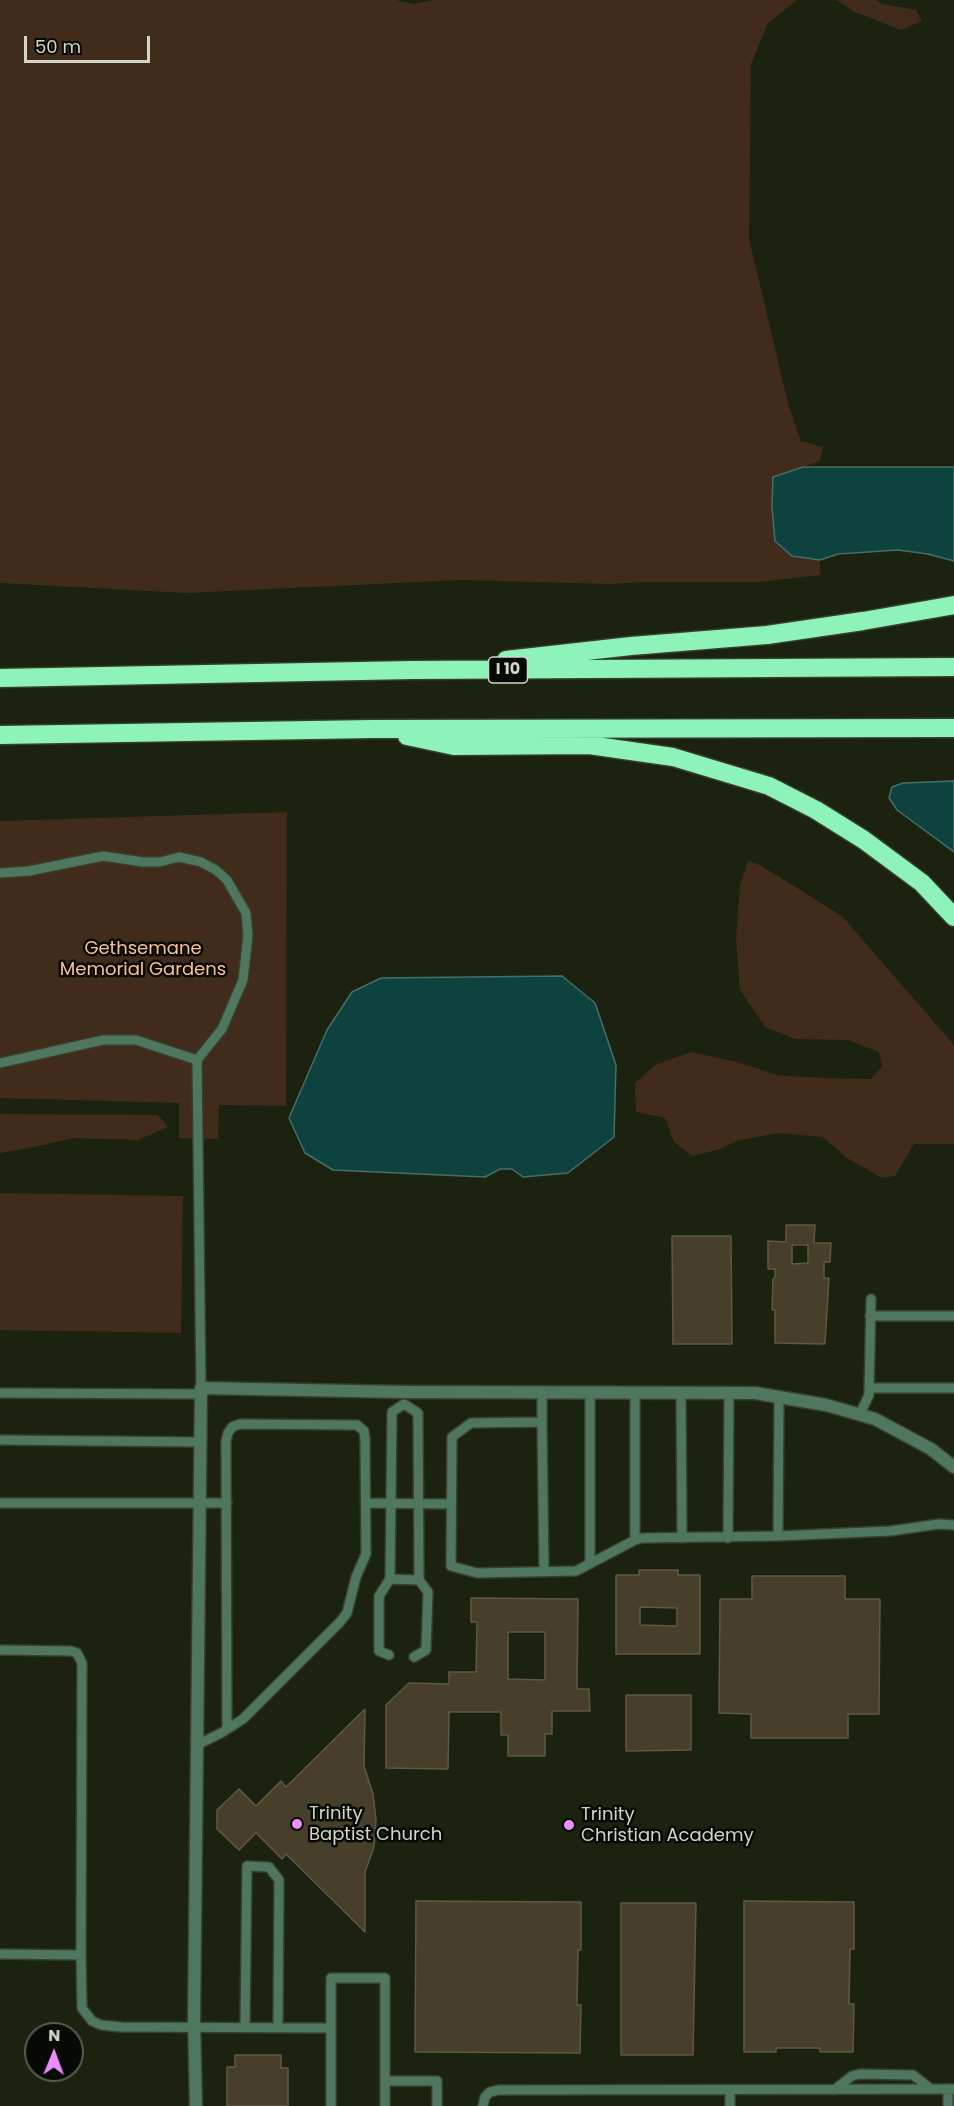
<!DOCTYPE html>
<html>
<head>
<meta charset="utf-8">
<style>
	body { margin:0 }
	#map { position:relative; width:954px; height:2106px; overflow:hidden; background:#1b220f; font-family:Poppins,sans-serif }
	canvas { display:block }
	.north { position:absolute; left:24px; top:2022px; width:60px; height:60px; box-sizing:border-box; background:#070a04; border:2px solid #585c53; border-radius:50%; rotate:1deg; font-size:16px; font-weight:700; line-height:24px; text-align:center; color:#d1d6c9 }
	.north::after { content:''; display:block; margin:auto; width:21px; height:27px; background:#eb8dfc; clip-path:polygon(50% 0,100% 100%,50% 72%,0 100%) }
	.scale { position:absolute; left:24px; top:36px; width:126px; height:27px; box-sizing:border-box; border:3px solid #d1d6c9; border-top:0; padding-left:8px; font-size:18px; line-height:21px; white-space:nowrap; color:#d1d6c9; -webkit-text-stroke:4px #070a04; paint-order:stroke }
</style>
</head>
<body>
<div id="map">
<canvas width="954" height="2106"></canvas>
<div class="north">N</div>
<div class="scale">50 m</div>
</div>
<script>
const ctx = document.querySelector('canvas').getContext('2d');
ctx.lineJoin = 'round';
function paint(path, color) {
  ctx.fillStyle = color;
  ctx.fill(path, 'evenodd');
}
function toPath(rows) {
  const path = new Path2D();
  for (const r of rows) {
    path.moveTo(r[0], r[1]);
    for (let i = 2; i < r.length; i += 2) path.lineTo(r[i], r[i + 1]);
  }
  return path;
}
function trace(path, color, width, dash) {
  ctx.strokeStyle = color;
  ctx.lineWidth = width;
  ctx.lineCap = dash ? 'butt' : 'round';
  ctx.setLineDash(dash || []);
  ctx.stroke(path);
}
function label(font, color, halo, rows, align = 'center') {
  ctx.font = font + ' Poppins,sans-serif';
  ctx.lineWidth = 5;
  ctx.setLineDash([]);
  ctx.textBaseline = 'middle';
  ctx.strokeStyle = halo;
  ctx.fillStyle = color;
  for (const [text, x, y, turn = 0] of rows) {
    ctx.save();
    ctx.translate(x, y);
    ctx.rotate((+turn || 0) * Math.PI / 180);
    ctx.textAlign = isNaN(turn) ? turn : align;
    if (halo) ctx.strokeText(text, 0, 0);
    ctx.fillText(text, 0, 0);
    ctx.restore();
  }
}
paint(toPath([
	[0,0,396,0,414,4,433,0,797,0,768,23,751,64,749,239,789,407,801,441,823,447,820,461,773,477,792,556,820,560,820,575,759,582,644,582,611,584,461,580,186,593,0,583],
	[836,0,876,0,882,4,916,10,922,21,901,30,855,12],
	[287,812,286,1106,219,1105,218,1139,179,1138,179,1103,0,1098,0,821],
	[748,861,760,865,842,916,954,1045,954,1144,914,1144,895,1176,882,1178,847,1158,823,1137,779,1133,740,1140,717,1150,692,1156,674,1142,665,1118,636,1112,635,1083,655,1065,691,1052,737,1062,777,1075,822,1078,871,1079,882,1066,879,1052,848,1040,795,1039,765,1027,740,990,736,939,740,885],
	[0,1114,158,1115,168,1127,138,1140,73,1138,30,1148,0,1153],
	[0,1193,183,1196,181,1333,0,1330]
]), '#412b1a');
const water = toPath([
	[803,467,954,467,954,561,928,554,898,550,838,554,820,560,792,556,775,541,772,507,773,477,803,467],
	[954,781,954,852,897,810,889,798,892,787,903,783,954,781],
	[562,976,595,1003,616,1065,614,1137,568,1173,523,1177,512,1169,500,1169,485,1177,333,1170,305,1153,289,1118,327,1030,352,992,381,978,562,976]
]);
paint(water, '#0d423f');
trace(water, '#486e68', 1.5);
const building = toPath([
	[786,1225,815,1225,814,1243,831,1243,830,1262,824,1262,824,1278,829,1278,825,1344,775,1343,775,1310,772,1310,773,1279,775,1278,775,1269,768,1269,768,1241,786,1242,786,1225],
	[792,1245,808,1245,808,1263,792,1264,792,1245],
	[672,1236,731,1236,732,1344,673,1344,672,1236],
	[639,1570,678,1570,678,1575,700,1575,700,1654,616,1654,616,1575,639,1575,639,1570],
	[640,1607,677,1608,677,1626,640,1625,640,1607],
	[752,1576,845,1576,845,1599,880,1599,879,1714,848,1714,848,1738,751,1738,751,1714,719,1713,720,1599,752,1599,752,1576],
	[471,1598,578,1599,577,1689,589,1689,590,1711,552,1711,552,1734,545,1734,545,1756,508,1756,508,1735,501,1735,501,1712,449,1712,448,1769,386,1768,386,1705,409,1683,449,1684,449,1672,476,1672,477,1622,471,1622,471,1598],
	[508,1632,545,1632,545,1680,508,1679,508,1632],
	[626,1695,691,1695,691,1750,626,1751,626,1695],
	[365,1709,364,1766,373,1794,376,1820,374,1847,365,1872,365,1932,286,1854,282,1859,256,1833,239,1850,217,1829,217,1810,239,1789,256,1806,281,1781,286,1787,365,1709],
	[416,1901,581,1902,581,1950,578,1950,577,2005,581,2005,580,2053,415,2052,416,1901],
	[744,1901,854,1902,854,1949,850,1949,849,2004,854,2004,853,2052,820,2052,820,2048,776,2048,776,2052,744,2052,744,1901],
	[621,1903,696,1903,693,2055,621,2055,621,1903],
	[235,2055,281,2055,281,2068,288,2068,288,2106,227,2106,227,2067,235,2067,235,2055]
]);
paint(building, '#473f2a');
trace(building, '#605842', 1.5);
const lane = toPath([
	[0,873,29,871,103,856,143,862,160,862,179,857,201,862,216,870,227,880,246,913,248,935,243,980,222,1029,197,1060,201,1388],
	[0,1063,103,1040,136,1040,197,1060],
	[870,1316,954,1316],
	[869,1388,954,1388],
	[542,1392,542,1422,471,1423,452,1437,451,1566,477,1573,576,1571,635,1540,642,1538,778,1536,890,1531,939,1524,954,1525],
	[635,1392,635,1540],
	[681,1392,682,1538],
	[0,1393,201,1394],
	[404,1404,418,1413,419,1580,428,1592,426,1650,414,1657],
	[860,1414,869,1395,871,1299],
	[542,1422,544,1572],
	[0,1440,201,1442],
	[0,1503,227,1503],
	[366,1503,451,1504],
	[778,1536,779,1396],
	[728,1538,729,1392],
	[590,1564,590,1392],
	[390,1579,419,1580],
	[0,1650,71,1651,77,1653,82,1663,81,1955],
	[389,1655,379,1651,379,1596,390,1579,392,1412,404,1404],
	[197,1745,221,1733,243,1719,340,1622,347,1613,356,1577,366,1554,365,1439,364,1431,357,1425,240,1424,232,1427,228,1433,226,1441,227,1729],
	[0,1954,81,1955,82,2008,92,2021,101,2025,121,2027,331,2028],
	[245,2027,247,1866,269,1867,279,1880,278,2027],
	[385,2081,437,2081,437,2106],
	[948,2089,948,2106],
	[730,2090,730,2106],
	[834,2090,852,2076,860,2074,913,2075,931,2089],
	[331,2106,331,1978,385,1978,385,2106],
	[483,2106,485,2097,490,2092,499,2090,954,2089]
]);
const street = toPath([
	[196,2106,194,2021,201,1388,404,1392,755,1393,826,1405,875,1419,931,1449,954,1467]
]);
const highway = toPath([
	[506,660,631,646,767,635,863,621,954,605],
	[0,678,412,670,954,667],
	[0,735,373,729,954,728],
	[407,736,454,746,589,745,673,757,769,786,816,810,864,840,922,883,954,917]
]);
trace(lane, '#383f2d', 12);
trace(street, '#383f2d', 15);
trace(highway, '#383f2d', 21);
trace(lane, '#4f765e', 9);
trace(street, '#4f765e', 12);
trace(highway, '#8df3b8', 18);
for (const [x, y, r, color] of [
	[297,1824,6,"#eb8dfc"],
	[569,1825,6,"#eb8dfc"]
]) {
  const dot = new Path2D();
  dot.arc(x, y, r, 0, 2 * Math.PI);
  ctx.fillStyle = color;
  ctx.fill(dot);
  trace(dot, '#070a04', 2);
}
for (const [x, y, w] of [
	[508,670,39]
]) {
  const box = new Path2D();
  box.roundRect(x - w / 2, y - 13, w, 26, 4.5);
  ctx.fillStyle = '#070a04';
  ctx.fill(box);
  trace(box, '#d1d6c9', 1.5);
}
label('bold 16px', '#d1d6c9', null, [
	["I 10",508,670]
]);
label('18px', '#ffc08f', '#070a04', [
	["Gethsemane",143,949],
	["Memorial Gardens",143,970]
]);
label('18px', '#d1d6c9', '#070a04', [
	["Trinity",309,1814],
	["Baptist Church",309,1835],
	["Trinity",581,1815],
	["Christian Academy",581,1836]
], 'left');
</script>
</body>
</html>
